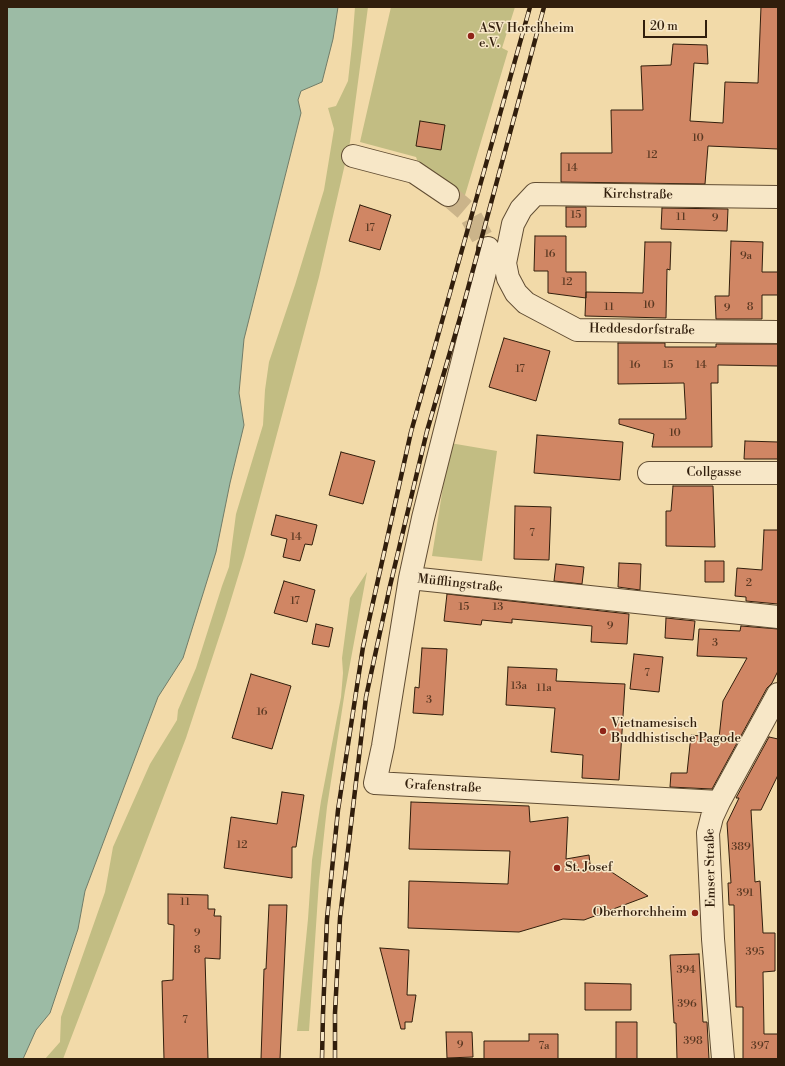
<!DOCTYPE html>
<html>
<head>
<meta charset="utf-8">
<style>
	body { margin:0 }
	#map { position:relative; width:785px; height:1066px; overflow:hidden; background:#f2daa9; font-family:"Libre Bodoni",serif }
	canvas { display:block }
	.frame { position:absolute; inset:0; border:8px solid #311e0c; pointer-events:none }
	.scale { position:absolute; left:643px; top:20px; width:64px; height:18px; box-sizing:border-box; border:2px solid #311e0c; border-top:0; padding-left:5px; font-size:12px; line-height:14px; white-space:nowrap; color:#311e0c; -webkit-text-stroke:3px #f7e7c7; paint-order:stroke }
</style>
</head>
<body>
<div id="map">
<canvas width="785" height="1066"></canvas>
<div class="frame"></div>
<div class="scale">20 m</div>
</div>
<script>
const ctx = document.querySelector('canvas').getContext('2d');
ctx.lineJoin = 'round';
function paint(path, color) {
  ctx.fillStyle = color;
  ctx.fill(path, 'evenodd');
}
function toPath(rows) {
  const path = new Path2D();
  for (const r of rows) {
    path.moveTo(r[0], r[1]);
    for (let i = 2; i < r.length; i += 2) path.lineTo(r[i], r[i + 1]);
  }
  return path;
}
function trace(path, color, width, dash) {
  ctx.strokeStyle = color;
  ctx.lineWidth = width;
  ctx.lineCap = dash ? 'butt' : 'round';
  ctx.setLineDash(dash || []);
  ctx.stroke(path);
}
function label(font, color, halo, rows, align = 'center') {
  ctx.font = font + ' "Libre Bodoni",serif';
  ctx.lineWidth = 3;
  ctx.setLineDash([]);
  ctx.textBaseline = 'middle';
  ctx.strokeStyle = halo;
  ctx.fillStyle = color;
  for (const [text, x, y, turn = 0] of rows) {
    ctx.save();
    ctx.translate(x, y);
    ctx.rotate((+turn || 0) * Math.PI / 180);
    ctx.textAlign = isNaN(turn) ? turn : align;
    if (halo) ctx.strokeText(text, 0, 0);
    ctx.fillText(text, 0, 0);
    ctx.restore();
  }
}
paint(toPath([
	[355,7,368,7,350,142,319,277,244,557,226,616,186,738,63,1059,45,1059,60,1042,61,1017,105,892,113,847,150,764,177,720,178,710,196,668,222,586,229,567,236,514,263,425,265,390,269,362,295,285,324,190,334,129,328,108,336,106,348,81,352,45],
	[391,7,515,7,502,48,508,51,463,202,453,187,419,165,416,157,360,142],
	[450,443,497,451,482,561,432,556],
	[367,572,345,691,327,807,319,881,309,1031,297,1031,308,919,312,860,321,801,341,697,343,673,342,658,350,598]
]), '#c2bd83');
const water = toPath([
	[7,7,338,7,333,39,322,82,301,91,298,100,301,113,244,339,239,393,244,425,230,483,216,552,183,658,158,697,85,891,78,929,50,1013,36,1030,23,1059,7,1059,7,7]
]);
paint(water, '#9cbba5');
trace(water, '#717c68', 1);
const building = toPath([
	[761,7,778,7,778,149,708,146,705,184,561,182,561,153,612,153,611,110,643,110,641,66,671,65,673,44,707,45,708,64,694,63,690,121,723,123,725,82,758,83,761,7],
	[420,121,445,125,441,150,416,146,420,121],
	[360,205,391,215,380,250,349,241,360,205],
	[566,207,586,207,586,227,566,227,566,207],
	[662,208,728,209,727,231,661,229,662,208],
	[535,236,566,236,566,272,586,272,586,298,548,293,548,271,534,271,535,236],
	[731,241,763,242,762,272,778,272,778,295,762,295,762,319,716,319,715,296,729,296,731,241],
	[645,242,671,242,670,270,667,269,666,318,585,316,586,292,643,293,645,242],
	[504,338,550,351,536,401,489,387,504,338],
	[618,343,665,343,665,347,716,347,716,344,778,344,778,366,718,365,718,383,711,383,712,447,652,447,654,434,619,424,619,419,686,419,684,383,618,384,618,343],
	[537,435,623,442,620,480,534,473,537,435],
	[745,441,778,442,778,459,744,459,745,441],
	[341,452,375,461,363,504,329,495,341,452],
	[673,486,713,486,715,547,666,546,666,511,671,511,673,486],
	[515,506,551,507,549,560,514,559,515,506],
	[276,515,317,525,312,545,305,544,300,561,283,557,287,539,271,535,276,515],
	[764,530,778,530,778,604,746,601,746,597,735,596,737,568,762,570,764,530],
	[705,561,724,561,724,582,705,582,705,561],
	[619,563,641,564,640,590,618,587,619,563],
	[556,564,584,567,582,584,554,581,556,564],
	[284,581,315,590,307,622,274,613,284,581],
	[447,594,629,614,627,644,591,642,592,626,512,619,512,623,482,620,481,625,444,621,447,594],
	[666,618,695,621,693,640,665,638,666,618],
	[316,624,333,628,329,647,312,644,316,624],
	[741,626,778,629,778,671,772,683,767,688,712,789,670,787,671,773,687,773,691,735,719,738,723,701,747,658,697,656,699,629,740,631,741,626],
	[422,648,447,649,443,715,413,713,415,687,419,688,422,648],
	[634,654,663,657,659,692,630,689,634,654],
	[508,667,557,669,556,681,625,684,619,780,582,778,583,755,551,752,555,708,506,705,508,667],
	[251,674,291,686,272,749,232,738,251,674],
	[769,737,778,739,778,775,761,810,751,810,755,882,760,881,763,933,775,933,775,971,763,972,764,1034,778,1034,778,1059,743,1059,743,1007,736,1007,734,905,729,905,728,883,731,883,727,823,739,798,736,798,769,737],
	[282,792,304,795,296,847,292,847,292,878,224,868,231,817,277,824,282,792],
	[411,802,529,806,530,822,568,817,566,859,589,855,590,864,610,871,648,896,584,920,563,919,519,932,408,928,409,881,508,884,510,851,409,849,411,802],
	[168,894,208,895,208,909,215,909,214,916,221,916,220,959,205,958,208,1059,164,1059,162,981,173,980,174,925,168,924,168,894],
	[269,905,287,905,280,1059,261,1059,264,969,266,969,269,905],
	[380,948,409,950,407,995,416,995,412,1022,405,1022,405,1029,401,1029,380,948],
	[699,954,703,1022,707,1022,709,1059,677,1059,676,1023,674,1023,670,955,699,954],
	[585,983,631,984,631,1010,585,1010,585,983],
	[616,1022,637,1022,637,1059,616,1059,616,1022],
	[446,1032,472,1032,473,1057,447,1058,446,1032],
	[529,1034,558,1034,558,1059,484,1059,484,1041,529,1041,529,1034]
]);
paint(building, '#d08664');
trace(building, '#311e0c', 1);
trace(toPath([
	[448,195,469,213,488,248]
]), '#cbb48a', 22, [22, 11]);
const minor = toPath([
	[353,156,414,172,448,195],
	[778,197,535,194,521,209,513,224,505,263,508,278,516,293,526,303,577,330,778,332],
	[488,248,490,251,484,276,423,518,410,578,383,746,375,783,719,802],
	[649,473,778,473],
	[410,578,778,617],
	[723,1059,713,939,708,833,712,817,719,802,778,694]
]);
trace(minor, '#614d33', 24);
trace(minor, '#f7e7c7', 22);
const rail = toPath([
	[322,1059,323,1013,327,919,338,810,363,647,411,432,530,7],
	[335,1059,335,1013,340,918,366,697,390,586,427,431,460,318,544,7]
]);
trace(rail, '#311e0c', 4.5);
trace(rail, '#f7e7c7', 3, [9]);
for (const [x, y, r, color] of [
	[471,36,4,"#8f2418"],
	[603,731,4,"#8f2418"],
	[557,868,4,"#8f2418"],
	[695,913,4,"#8f2418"]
]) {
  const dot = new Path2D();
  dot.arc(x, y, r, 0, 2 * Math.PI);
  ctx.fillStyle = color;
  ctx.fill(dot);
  trace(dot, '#f7e7c7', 1.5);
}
label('11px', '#593822', null, [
	["10",698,138],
	["12",652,155],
	["14",572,168],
	["15",576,215],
	["11",681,217],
	["9",715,218],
	["17",370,228],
	["16",550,254],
	["9a",746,256],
	["12",567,282],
	["10",649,305],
	["11",609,307],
	["8",750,307],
	["9",727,308],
	["16",635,365],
	["15",668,365],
	["14",701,365],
	["17",520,369],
	["10",675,433],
	["7",532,533],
	["14",296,537],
	["2",749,583],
	["17",295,601],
	["15",464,607],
	["13",498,607],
	["9",610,626],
	["3",715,643],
	["7",647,673],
	["13a",519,686],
	["11a",544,688],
	["3",429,700],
	["16",262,712],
	["12",242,845],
	["389",741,847],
	["391",745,893],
	["11",185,902],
	["9",197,933],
	["8",197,950],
	["395",755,952],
	["394",686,970],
	["396",687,1004],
	["7",185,1020],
	["398",693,1041],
	["9",460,1045],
	["7a",544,1046],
	["397",760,1046]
]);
label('13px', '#311e0c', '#f7e7c7', [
	["ASV Horchheim",479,29],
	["e.V.",479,44],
	["Vietnamesisch",611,724],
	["Buddhistische Pagode",611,739],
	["St. Josef",565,868],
	["Oberhorchheim",687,913,"right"]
], 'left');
label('13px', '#311e0c', '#f7e7c7', [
	["Kirchstraße",638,195,1],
	["Heddesdorfstraße",642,330,1],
	["Collgasse",714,473],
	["Müfflingstraße",460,584,6],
	["Grafenstraße",443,787,3],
	["Emser Straße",711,868,-91]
]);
</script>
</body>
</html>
